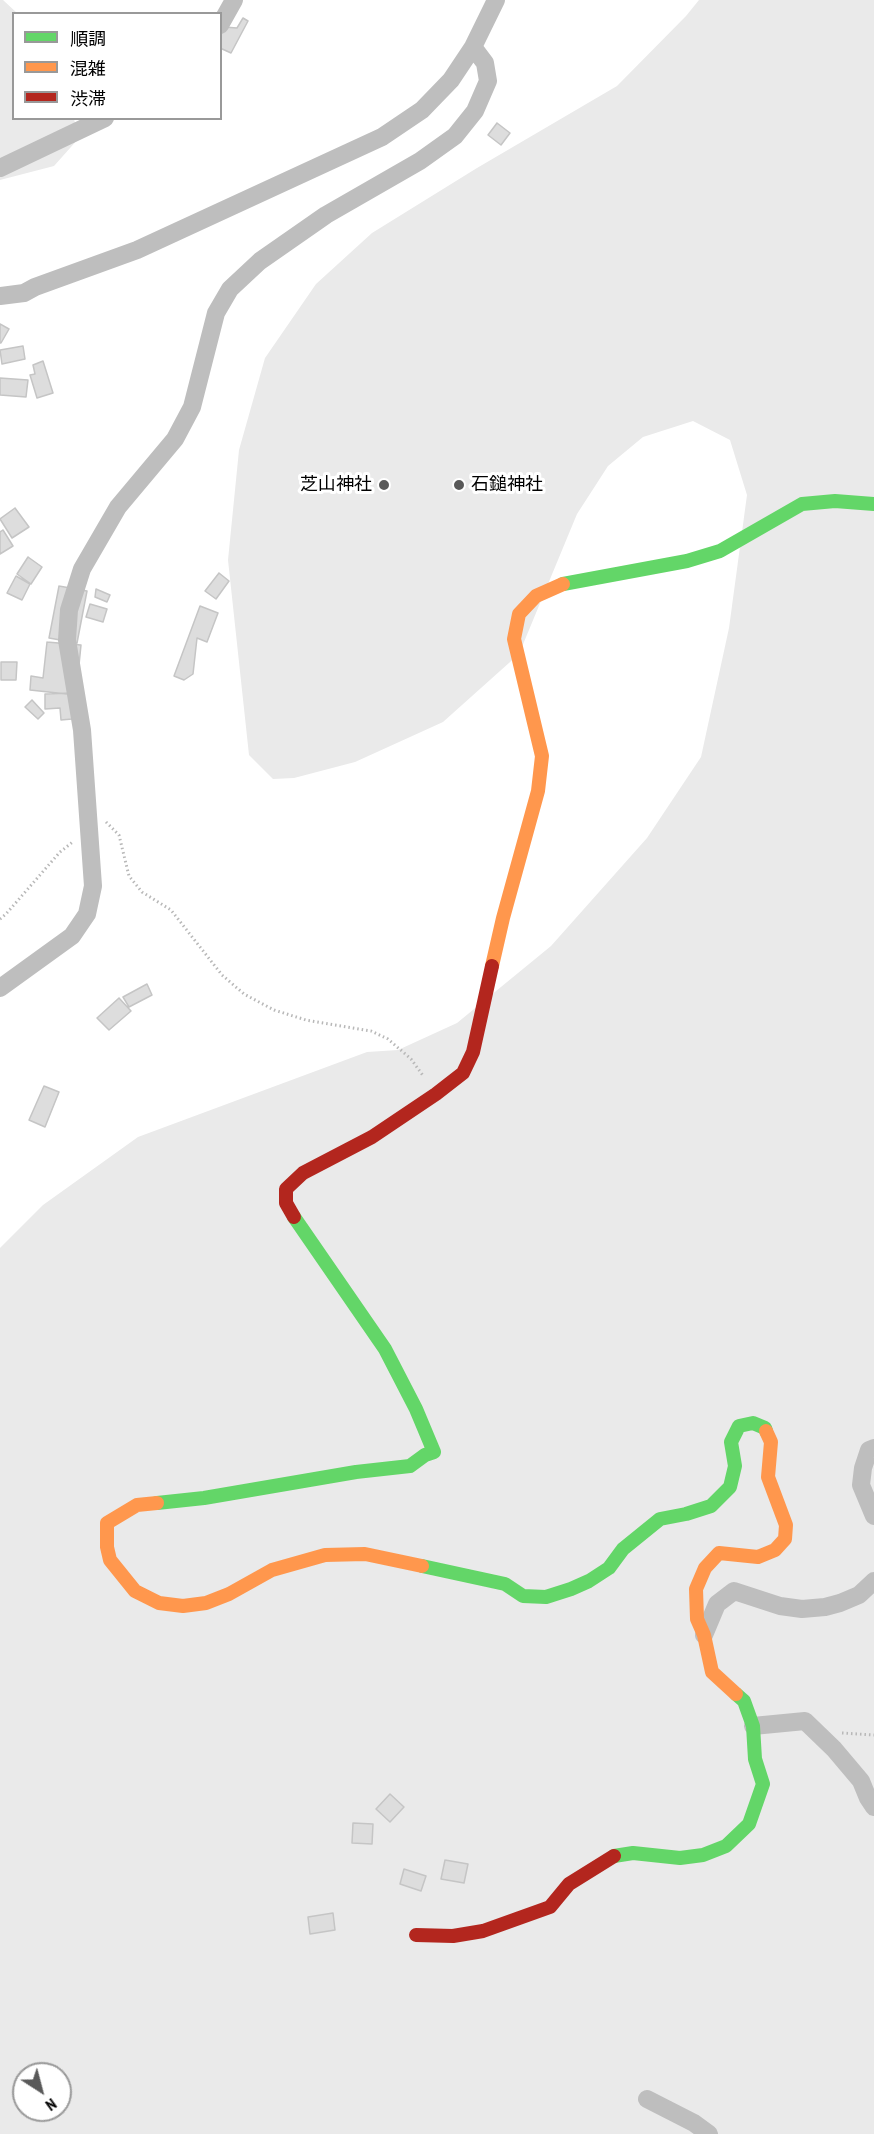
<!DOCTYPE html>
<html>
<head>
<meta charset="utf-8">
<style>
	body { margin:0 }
	#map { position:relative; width:874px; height:2134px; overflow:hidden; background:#fff; font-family:"PT Sans Narrow","Noto Sans JP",sans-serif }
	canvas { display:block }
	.legend { position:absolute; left:12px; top:12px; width:210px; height:108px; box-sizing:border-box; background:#fff; border:2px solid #999; margin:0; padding:8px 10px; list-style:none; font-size:18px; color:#000 }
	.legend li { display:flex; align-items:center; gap:12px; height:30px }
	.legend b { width:30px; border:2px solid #999 }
	.north { position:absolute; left:12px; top:2062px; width:60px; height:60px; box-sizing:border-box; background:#fff; border:2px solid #999; border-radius:50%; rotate:144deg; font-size:16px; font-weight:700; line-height:24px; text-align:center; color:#000 }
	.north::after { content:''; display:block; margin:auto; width:21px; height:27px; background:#595959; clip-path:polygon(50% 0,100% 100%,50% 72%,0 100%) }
</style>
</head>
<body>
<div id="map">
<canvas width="874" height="2134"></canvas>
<ul class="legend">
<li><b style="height:8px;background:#63d668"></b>順調</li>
<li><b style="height:8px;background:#ff974d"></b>混雑</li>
<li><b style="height:8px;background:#b3261e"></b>渋滞</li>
</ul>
<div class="north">N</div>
</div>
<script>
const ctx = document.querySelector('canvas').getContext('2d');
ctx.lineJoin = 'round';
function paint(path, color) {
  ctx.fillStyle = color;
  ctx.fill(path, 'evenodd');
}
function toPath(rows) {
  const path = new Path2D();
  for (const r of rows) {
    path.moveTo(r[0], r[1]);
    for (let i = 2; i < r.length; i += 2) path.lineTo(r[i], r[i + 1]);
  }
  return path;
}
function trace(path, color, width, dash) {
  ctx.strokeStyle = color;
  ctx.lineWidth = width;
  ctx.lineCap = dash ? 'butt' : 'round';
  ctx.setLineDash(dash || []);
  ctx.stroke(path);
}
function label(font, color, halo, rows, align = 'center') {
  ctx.font = font + ' "PT Sans Narrow","Noto Sans JP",sans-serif';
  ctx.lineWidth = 6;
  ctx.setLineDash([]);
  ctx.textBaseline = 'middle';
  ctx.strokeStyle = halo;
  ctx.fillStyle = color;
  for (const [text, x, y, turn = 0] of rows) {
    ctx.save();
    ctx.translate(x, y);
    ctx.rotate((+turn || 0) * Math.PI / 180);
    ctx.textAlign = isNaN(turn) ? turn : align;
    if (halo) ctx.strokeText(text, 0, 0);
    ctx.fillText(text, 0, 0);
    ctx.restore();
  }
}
paint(toPath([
	[0,0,3,0,17,13,14,14,14,118,74,119,79,138,54,166,0,180],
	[699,0,874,0,874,2134,0,2134,0,1248,43,1205,138,1137,367,1052,398,1050,457,1023,551,946,647,838,701,757,729,628,747,495,730,440,693,421,643,437,608,466,577,514,519,654,443,722,355,762,294,778,273,779,249,755,228,560,239,450,265,358,316,284,372,233,477,168,617,86,686,16],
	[24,2074,60,2074,60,2110,24,2110]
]), '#eaeaea');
const building = toPath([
	[243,18,248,21,231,53,220,48,220,34,224,27,237,28,243,18],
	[497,123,510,133,501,145,488,135,497,123],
	[0,324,9,329,1,343,0,343,0,324],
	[23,346,25,359,2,364,0,350,23,346],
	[43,361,53,393,37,398,30,375,35,374,33,365,43,361],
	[0,378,28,380,26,397,0,395,0,378],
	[15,508,29,527,12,538,0,519,15,508],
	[3,530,13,546,0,554,0,532,3,530],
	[28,557,42,567,31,584,17,574,28,557],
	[219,573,229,581,216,599,205,591,219,573],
	[16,576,30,584,22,600,7,593,16,576],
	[59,586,87,591,77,643,49,638,59,586],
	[96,589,110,595,107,602,95,597,96,589],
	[90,604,107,609,103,622,86,617,90,604],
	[200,606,218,613,207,642,197,638,193,674,184,680,174,676,200,606],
	[47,642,81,645,76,695,30,690,31,676,43,678,47,642],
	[1,662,17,662,16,680,1,680,1,662],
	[71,693,72,719,61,720,60,708,45,709,45,694,71,693],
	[32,700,44,713,38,719,25,707,32,700],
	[147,984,152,995,129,1007,123,997,147,984],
	[119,998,131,1011,109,1030,97,1018,119,998],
	[44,1086,59,1092,45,1127,29,1120,44,1086],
	[390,1794,404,1807,390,1822,376,1809,390,1794],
	[353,1823,373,1824,372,1844,352,1843,353,1823],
	[445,1860,468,1864,464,1883,441,1879,445,1860],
	[404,1869,426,1876,421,1891,400,1884,404,1869],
	[333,1913,335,1930,310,1934,308,1917,333,1913]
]);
paint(building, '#ddd');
trace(building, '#c5c5c5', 1.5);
trace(toPath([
	[106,822,119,835,129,876,142,892,171,910,222,975,244,994,274,1010,306,1020,371,1031,388,1039,411,1059,424,1077],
	[0,919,6,914,60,852,74,841],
	[842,1733,874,1735]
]), '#b8b8b8', 3, [1.5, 3]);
trace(toPath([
	[220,25,234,0],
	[0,168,105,118],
	[0,296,24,293,35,287,137,250,382,137,422,110,451,80,473,47,496,0],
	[0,988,72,936,87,914,93,886,82,730,67,640,69,610,82,569,118,507,175,439,192,407,216,313,230,289,260,261,326,215,420,161,455,136,475,111,488,81,485,63,473,47],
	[874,1448,869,1450,863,1468,861,1485,874,1516],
	[704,1635,717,1604,734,1591,780,1606,802,1609,825,1607,840,1603,859,1595,874,1581],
	[753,1726,805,1721,834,1749,861,1781,868,1798,874,1807],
	[647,2099,694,2123,709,2134]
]), '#bebebe', 18);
trace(toPath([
	[563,584,687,561,720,551,802,504,835,501,874,504],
	[157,1503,204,1498,356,1472,410,1466,425,1455,434,1452,416,1409,385,1349,294,1217],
	[422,1566,505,1584,523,1596,546,1597,571,1589,589,1581,609,1568,623,1549,660,1519,686,1514,711,1506,730,1487,735,1466,731,1442,739,1426,753,1423,765,1428,766,1431],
	[614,1856,633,1853,680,1858,703,1855,726,1846,749,1824,763,1784,755,1759,753,1726,744,1701,736,1694]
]), '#63d668', 14);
trace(toPath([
	[492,966,503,918,538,791,542,756,514,639,519,614,536,596,563,584],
	[157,1503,137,1505,107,1523,107,1547,110,1560,135,1591,159,1603,183,1606,206,1603,229,1594,272,1570,325,1555,365,1554,422,1566],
	[736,1694,712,1672,704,1635,697,1619,696,1589,705,1568,719,1553,758,1557,775,1550,785,1539,786,1525,768,1477,771,1442,766,1431]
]), '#ff974d', 14);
trace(toPath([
	[294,1217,286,1203,286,1189,303,1173,372,1137,436,1094,463,1073,473,1052,492,966],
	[416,1935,453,1936,483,1931,550,1907,569,1884,614,1856]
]), '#b3261e', 14);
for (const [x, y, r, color] of [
	[384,485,6,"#595959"],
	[459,485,6,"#595959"]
]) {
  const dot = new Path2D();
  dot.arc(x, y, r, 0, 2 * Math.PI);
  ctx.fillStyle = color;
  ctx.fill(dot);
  trace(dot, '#fff', 2);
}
label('18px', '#000', '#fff', [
	["芝山神社",372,485],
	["石鎚神社",471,485,"left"]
], 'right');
</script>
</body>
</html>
